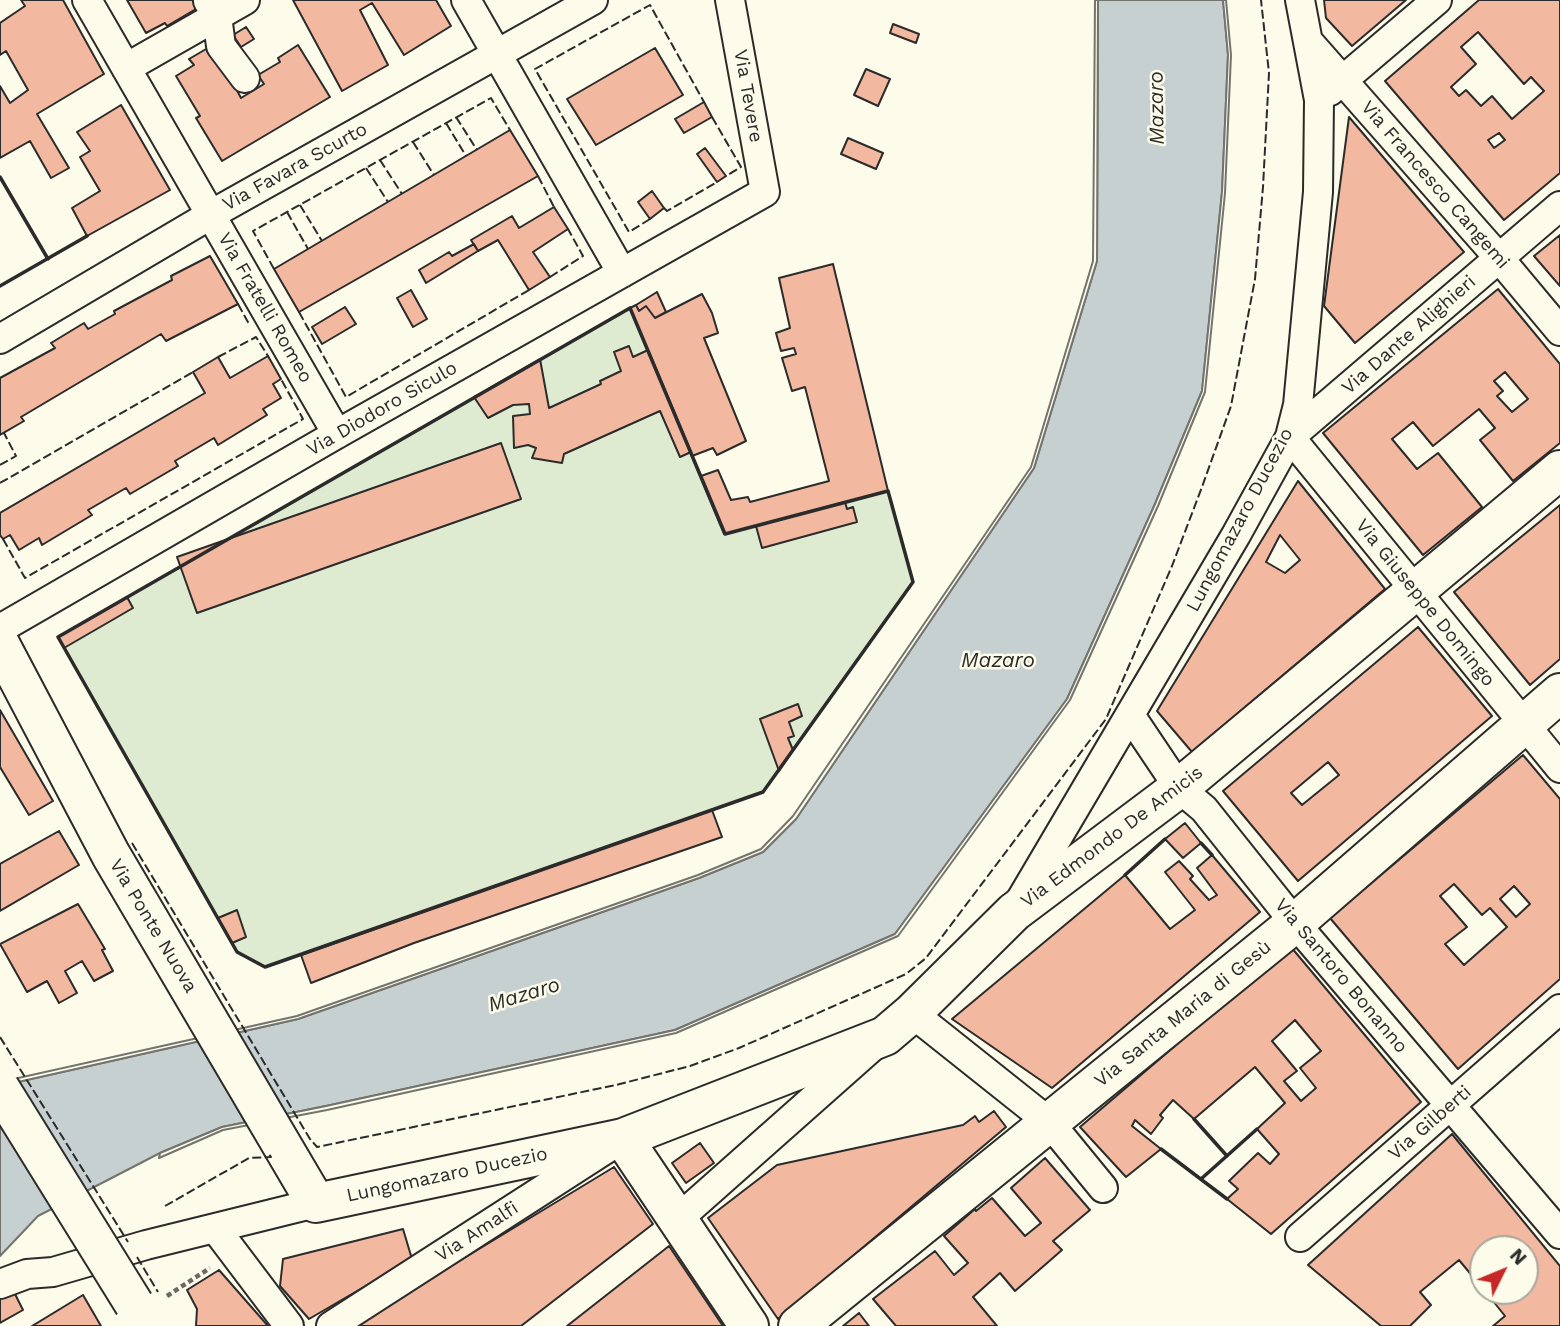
<!DOCTYPE html>
<html>
<head>
<meta charset="utf-8">
<style>
	body { margin:0 }
	#map { position:relative; width:1560px; height:1326px; overflow:hidden; background:#fdfbea; font-family:"Work Sans",sans-serif }
	canvas { display:block }
	.north { position:absolute; left:1469px; top:1235px; width:70px; height:70px; box-sizing:border-box; background:#fdfbea; border:2px solid #a9a89e; border-radius:50%; rotate:47deg; font-size:19px; font-weight:700; line-height:28px; text-align:center; color:#2b2b2b }
	.north::after { content:''; display:block; margin:auto; width:24px; height:32px; background:#c62828; clip-path:polygon(50% 0,100% 100%,50% 72%,0 100%) }
</style>
</head>
<body>
<div id="map">
<canvas width="1560" height="1326"></canvas>
<div class="north">N</div>
</div>
<script>
const ctx = document.querySelector('canvas').getContext('2d');
ctx.lineJoin = 'round';
function paint(path, color) {
  ctx.fillStyle = color;
  ctx.fill(path, 'evenodd');
}
function toPath(rows) {
  const path = new Path2D();
  for (const r of rows) {
    path.moveTo(r[0], r[1]);
    for (let i = 2; i < r.length; i += 2) path.lineTo(r[i], r[i + 1]);
  }
  return path;
}
function trace(path, color, width, dash) {
  ctx.strokeStyle = color;
  ctx.lineWidth = width;
  ctx.lineCap = dash ? 'butt' : 'round';
  ctx.setLineDash(dash || []);
  ctx.stroke(path);
}
function label(font, color, halo, rows, align = 'center') {
  ctx.font = font + ' "Work Sans",sans-serif';
  ctx.lineWidth = 5;
  ctx.setLineDash([]);
  ctx.textBaseline = 'middle';
  ctx.strokeStyle = halo;
  ctx.fillStyle = color;
  for (const [text, x, y, turn = 0] of rows) {
    ctx.save();
    ctx.translate(x, y);
    ctx.rotate((+turn || 0) * Math.PI / 180);
    ctx.textAlign = isNaN(turn) ? turn : align;
    if (halo) ctx.strokeText(text, 0, 0);
    ctx.fillText(text, 0, 0);
    ctx.restore();
  }
}
const green = toPath([
	[630,308,724,534,888,491,913,582,763,792,265,967,237,952,58,637,630,308]
]);
paint(green, '#deebd1');
trace(green, '#74746e', 2);
const water = toPath([
	[1098,0,1223,0,1228,55,1222,192,1202,391,1155,504,1067,699,895,934,675,1030,326,1106,222,1127,160,1153,38,1216,0,1256,0,1086,298,1019,699,878,763,852,796,819,1034,468,1097,261,1098,0]
]);
paint(water, '#c7d0d0');
trace(water, '#74746e', 2);
const pier = toPath([
	[1095,0,1098,0,1097,261,1034,468,796,819,763,852,699,878,298,1019,0,1086,0,1082,297,1016,698,875,761,849,793,816,1031,467,1093,261,1095,0],
	[1223,0,1226,0,1231,55,1225,193,1205,392,1158,506,1070,700,898,936,676,1033,327,1110,223,1130,159,1158,160,1153,222,1127,326,1106,675,1030,895,934,1067,699,1155,504,1202,391,1222,192,1228,55,1223,0]
]);
paint(pier, '#fdfbea');
trace(pier, '#74746e', 2);
const building = toPath([
	[21,0,63,0,104,74,37,114,69,168,51,178,30,141,0,158,0,86,10,103,28,90,6,51,0,55,0,23,25,6,21,0],
	[127,0,197,0,201,6,167,26,165,23,146,33,127,0],
	[293,0,436,0,451,26,404,55,372,3,360,10,388,65,342,91,293,0],
	[1324,0,1406,0,1352,46,1326,18,1324,0],
	[1479,0,1560,0,1560,173,1504,220,1385,81,1479,0],
	[1478,32,1524,84,1531,77,1544,91,1512,119,1492,96,1481,106,1466,90,1459,96,1451,87,1476,64,1461,47,1478,32],
	[1499,133,1505,140,1494,148,1488,140,1499,133],
	[893,24,919,34,916,43,890,33,893,24],
	[246,27,254,39,241,47,233,35,246,27],
	[213,45,241,98,264,84,258,75,280,62,278,58,298,45,330,97,222,161,196,118,200,116,176,76,194,65,189,59,213,45],
	[655,48,683,95,596,145,567,99,655,48],
	[866,69,890,79,878,106,854,95,866,69],
	[704,102,712,117,684,133,675,119,704,102],
	[121,105,170,190,87,236,72,208,100,191,80,157,90,151,77,132,121,105],
	[1349,117,1464,252,1355,343,1324,306,1349,117],
	[510,130,538,176,299,312,274,269,510,130],
	[848,138,883,153,876,169,841,154,848,138],
	[705,148,726,176,717,182,697,154,705,148],
	[652,191,664,208,650,219,638,202,652,191],
	[554,207,568,229,533,252,550,277,529,290,498,240,478,251,471,240,512,216,519,228,554,207],
	[1560,235,1560,286,1534,256,1560,235],
	[474,244,478,251,426,283,419,270,449,252,452,256,474,244],
	[210,256,238,304,166,341,161,334,21,417,24,421,0,435,0,378,55,348,51,343,84,323,88,329,115,314,114,311,172,280,171,276,210,256],
	[833,264,888,491,725,534,701,476,718,470,731,500,748,497,750,502,829,481,805,387,792,391,782,358,796,354,794,348,781,351,776,333,790,328,779,278,833,264],
	[1498,289,1560,364,1560,443,1513,481,1480,440,1495,428,1479,409,1433,446,1413,422,1392,439,1417,469,1438,453,1482,507,1423,555,1323,433,1498,289],
	[1505,372,1528,399,1512,412,1497,396,1503,391,1494,381,1505,372],
	[411,290,427,319,413,327,397,298,411,290],
	[657,292,666,312,655,318,646,306,639,311,636,305,657,292],
	[702,294,712,313,718,333,704,338,746,441,717,455,713,448,692,456,630,308,636,305,639,311,646,306,655,318,702,294],
	[345,307,356,324,322,344,312,327,345,307],
	[629,346,633,357,648,350,691,452,680,457,660,411,564,454,562,463,532,458,536,448,528,445,514,448,513,416,530,414,529,404,513,405,488,418,474,397,540,359,549,408,601,384,600,381,621,371,614,352,629,346],
	[268,356,281,379,273,384,281,398,263,409,267,415,218,445,214,438,175,461,178,466,130,494,126,488,88,510,92,515,42,545,39,538,19,550,10,535,3,539,0,535,0,513,205,393,193,372,218,357,230,378,268,356],
	[501,443,521,499,197,613,177,557,501,443],
	[1298,481,1385,589,1192,752,1157,711,1298,481],
	[1280,535,1300,560,1285,573,1266,562,1280,535],
	[845,502,847,509,853,507,857,522,762,548,756,526,845,502],
	[1560,505,1560,659,1530,685,1454,592,1560,505],
	[127,597,133,608,64,648,58,637,127,597],
	[1418,627,1492,716,1298,881,1223,791,1418,627],
	[1328,762,1339,775,1302,805,1291,793,1328,762],
	[798,704,802,716,789,722,794,736,788,738,793,750,779,771,760,719,798,704],
	[0,710,53,801,29,815,0,767,0,710],
	[1523,755,1560,799,1560,979,1458,1069,1330,918,1523,755],
	[1454,884,1482,915,1490,908,1507,927,1464,965,1445,944,1467,927,1440,896,1454,884],
	[1514,886,1530,904,1516,917,1500,899,1514,886],
	[712,810,722,837,414,943,311,983,301,955,712,810],
	[1185,823,1201,843,1183,858,1165,839,1185,823],
	[59,831,79,865,0,911,0,864,59,831],
	[1212,855,1260,912,1052,1088,952,1019,1125,875,1170,929,1195,910,1165,872,1179,861,1193,876,1190,879,1209,900,1217,895,1197,868,1212,855],
	[78,904,105,949,102,950,113,971,94,981,82,961,65,971,77,993,59,1003,47,981,27,992,0,944,78,904],
	[237,910,246,937,232,943,218,918,237,910],
	[1291,947,1421,1102,1271,1234,1227,1199,1238,1189,1229,1181,1258,1153,1270,1164,1279,1154,1257,1129,1285,1103,1255,1067,1194,1119,1173,1100,1160,1115,1163,1118,1151,1134,1135,1120,1132,1126,1161,1149,1126,1177,1080,1127,1291,947],
	[1295,1020,1321,1051,1300,1068,1316,1088,1301,1101,1284,1081,1297,1071,1272,1041,1295,1020],
	[994,1111,1006,1127,778,1319,708,1218,777,1165,963,1125,975,1116,979,1122,994,1111],
	[1452,1134,1560,1266,1560,1326,1493,1326,1505,1316,1485,1291,1525,1291,1525,1249,1483,1249,1483,1289,1459,1260,1420,1292,1431,1305,1410,1326,1381,1326,1308,1265,1452,1134],
	[700,1143,714,1163,686,1183,672,1163,700,1143],
	[1045,1158,1090,1210,1053,1241,1062,1250,1015,1291,1000,1273,973,1297,997,1326,896,1326,873,1299,935,1251,954,1275,968,1263,944,1236,975,1209,976,1211,992,1198,1025,1236,1041,1223,1011,1188,1045,1158],
	[614,1167,653,1224,521,1326,352,1326,614,1167],
	[403,1229,412,1259,309,1319,280,1286,283,1259,403,1229],
	[669,1246,723,1326,567,1326,669,1246],
	[219,1270,268,1326,196,1326,197,1309,187,1290,219,1270],
	[13,1290,23,1310,0,1323,0,1297,13,1290],
	[83,1295,101,1326,32,1326,83,1295],
	[859,1313,869,1326,843,1326,859,1313]
]);
paint(building, '#f2b8a0');
trace(building, '#2b2b2b', 2);
const street = toPath([
	[87,0,337,434],
	[466,0,622,273],
	[208,1,217,16,221,46,245,78],
	[1308,41,1499,258,1560,331],
	[126,68,245,0],
	[1330,91,1437,0],
	[1560,206,1290,437,1560,768],
	[0,339,212,214,593,0],
	[0,629,337,434,765,192,730,0],
	[1130,715,1179,788,1204,809,1295,923,1560,1234],
	[1020,901,1236,535,1290,437,1298,405,1318,192,1319,100,1300,0],
	[912,1013,1049,1122,1103,1188],
	[678,1219,872,1047],
	[215,1228,289,1326],
	[1300,1237,1560,1009],
	[0,1284,27,1274,53,1272,146,1245,316,1203],
	[331,1326,609,1147]
]);
const secondary = toPath([
	[0,644,111,855,316,1203,623,1138,885,1036,912,1013,1014,912,1179,788,1560,470],
	[623,1138,749,1326],
	[798,1326,1295,923,1560,693]
]);
trace(street, '#2b2b2b', 32);
trace(secondary, '#2b2b2b', 42);
trace(toPath([
	[167,1296,210,1268]
]), '#6a6964', 4.5, [5, 3.5]);
trace(street, '#fdfbea', 28);
trace(secondary, '#fdfbea', 38);
const secondaryBridge = toPath([
	[0,1088,134,1304]
]);
trace(secondaryBridge, '#2b2b2b', 42, []);
trace(secondaryBridge, '#fdfbea', 38);
trace(toPath([
	[456,117,477,150],
	[712,117,741,167,726,176],
	[446,123,466,156],
	[413,142,434,175],
	[380,160,402,194],
	[366,168,388,202],
	[538,176,554,207],
	[300,205,322,241],
	[664,208,667,211,717,182],
	[287,212,308,249],
	[650,219,629,232,535,69,650,5,704,102],
	[274,269,253,231,491,98,510,130],
	[550,277,583,256,568,229],
	[238,304,249,324],
	[299,312,346,397,529,290],
	[218,357,256,337,268,356],
	[0,465,16,456,4,433],
	[0,483,193,372],
	[3,539,25,578,303,419,281,379],
	[132,843,310,1139,317,1147,616,1085,690,1066,739,1048,906,974,926,958,1106,719,1172,566,1202,487,1231,406,1255,279,1263,187,1269,73,1261,0],
	[0,1037,128,1242],
	[165,1206,249,1158,271,1157,269,1154],
	[137,1257,158,1292]
]), '#2b2b2b', 2, [9, 3.5]);
trace(toPath([
	[0,177,48,259],
	[0,286,87,236],
	[630,308,725,534,888,491,913,582,763,792,265,967,237,952,58,637,630,308],
	[1201,843,1212,855],
	[1125,875,1165,839],
	[1194,1119,1227,1156],
	[1161,1149,1227,1199],
	[1201,1179,1257,1129]
]), '#2b2b2b', 3.5);
label('19px', '#2b2b2b', '#fdfbea', [
	["Via Tevere",748,96,80],
	["Via Favara Scurto",295,167,-29],
	["Via Francesco Cangemi",1435,185,49],
	["Via Fratelli Romeo",265,308,60],
	["Via Dante Alighieri",1409,335,-41],
	["Via Diodoro Siculo",382,409,-30],
	["Lungomazaro Ducezio",1240,520,-62],
	["Via Giuseppe Domingo",1425,603,51],
	["Via Edmondo De Amicis",1112,837,-37],
	["Via Ponte Nuova",153,926,59],
	["Via Santoro Bonanno",1341,976,50],
	["Via Santa Maria di Gesù",1183,1014,-39],
	["Via Gilberti",1430,1123,-41],
	["Lungomazaro Ducezio",447,1175,-12],
	["Via Amalfi",477,1232,-33]
]);
label('italic 21px', '#2b2b2b', '#fdfbea', [
	["Mazaro",1157,108,-91],
	["Mazaro",998,661],
	["Mazaro",524,995,-17]
]);
</script>
</body>
</html>
